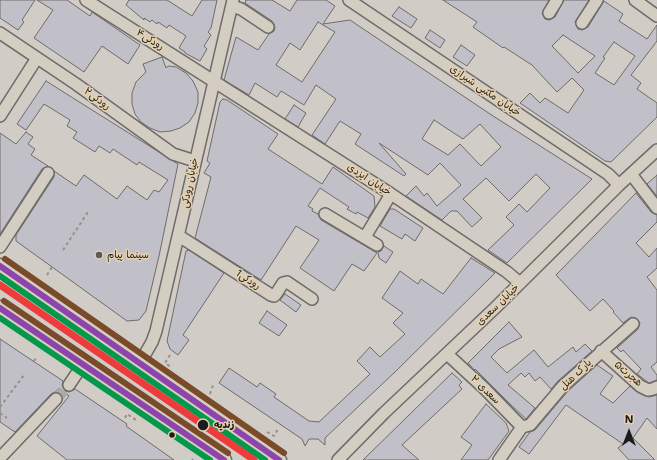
<!DOCTYPE html>
<html>
<head>
<meta charset="utf-8">
<style>
	body { margin:0 }
	#map { position:relative; width:657px; height:460px; overflow:hidden; background:#d2ccc7; font-family:"Shantell Sans",sans-serif }
	canvas { display:block }
	.north { position:absolute; left:609px; top:412px; width:40px; height:40px; -webkit-text-stroke:3px #e6d1af; paint-order:stroke; rotate:0deg; font-size:11px; font-weight:700; line-height:16px; text-align:center; color:#1c1c1c }
	.north::after { content:''; display:block; margin:auto; width:14px; height:18px; background:#1c1c1c; clip-path:polygon(50% 0,100% 100%,50% 72%,0 100%) }
</style>
</head>
<body>
<div id="map">
<canvas width="657" height="460"></canvas>
<div class="north">N</div>
</div>
<script>
const ctx = document.querySelector('canvas').getContext('2d');
ctx.lineJoin = 'round';
function paint(path, color) {
  ctx.fillStyle = color;
  ctx.fill(path, 'evenodd');
}
function toPath(rows) {
  const path = new Path2D();
  for (const r of rows) {
    path.moveTo(r[0], r[1]);
    for (let i = 2; i < r.length; i += 2) path.lineTo(r[i], r[i + 1]);
  }
  return path;
}
function trace(path, color, width, dash) {
  ctx.strokeStyle = color;
  ctx.lineWidth = width;
  ctx.lineCap = dash ? 'butt' : 'round';
  ctx.setLineDash(dash || []);
  ctx.stroke(path);
}
function label(font, color, halo, rows, align = 'center') {
  ctx.font = font + ' "Shantell Sans","Playpen Sans Arabic",sans-serif';
  ctx.lineWidth = 3;
  ctx.setLineDash([]);
  ctx.textBaseline = 'middle';
  ctx.strokeStyle = halo;
  ctx.fillStyle = color;
  for (const [text, x, y, turn = 0] of rows) {
    ctx.save();
    ctx.translate(x, y);
    ctx.rotate((+turn || 0) * Math.PI / 180);
    ctx.textAlign = isNaN(turn) ? turn : align;
    if (halo) ctx.strokeText(text, 0, 0);
    ctx.fillText(text, 0, 0);
    ctx.restore();
  }
}
const building = toPath([
	[0,0,35,0,22,20,24,22,18,30,0,18,0,0],
	[37,0,67,0,90,16,92,12,140,45,128,64,102,46,84,72,34,38,53,10,37,0],
	[129,0,167,0,192,16,202,0,217,0,211,28,208,32,211,35,204,46,207,49,200,61,185,53,185,52,179,48,186,36,169,25,167,28,158,22,157,24,152,20,150,22,144,18,144,20,126,5,129,0],
	[246,0,272,0,290,11,297,0,326,0,335,6,323,24,350,20,490,114,592,179,507,263,488,250,514,225,506,217,519,204,527,212,550,188,536,174,509,201,486,178,463,199,482,218,472,227,457,211,451,211,442,220,406,196,416,186,424,196,427,193,437,206,461,185,440,163,428,175,379,143,406,174,404,176,355,144,361,134,340,121,325,144,312,135,336,99,316,85,304,105,281,91,277,97,255,83,249,95,224,80,236,37,258,50,269,34,274,31,275,28,274,24,272,21,245,3,246,0],
	[318,22,335,32,302,82,276,65,290,43,300,50,318,22],
	[434,120,463,139,480,124,501,147,481,166,460,144,448,155,422,139,434,120],
	[443,0,549,0,542,13,545,19,549,20,555,17,564,0,589,0,575,22,578,29,582,30,588,27,604,1,623,14,619,21,647,39,657,25,657,41,631,75,641,83,637,89,657,103,657,117,611,162,605,161,520,103,530,93,540,103,545,98,568,113,584,90,572,78,557,92,532,65,504,47,503,48,473,27,477,22,443,0],
	[563,35,595,56,578,73,552,46,563,35],
	[614,42,635,56,614,85,595,73,605,58,603,57,614,42],
	[399,7,417,19,411,28,392,16,399,7],
	[430,30,445,40,440,48,425,38,430,30],
	[461,45,475,55,467,66,453,57,461,45],
	[162,57,166,68,168,66,176,67,186,73,193,81,198,92,198,103,195,113,189,122,180,128,171,131,160,132,150,128,141,122,135,114,132,104,132,93,136,82,146,72,143,64,162,57],
	[46,81,178,164,159,256,146,311,139,320,127,321,16,241,16,235,54,177,54,171,76,186,84,175,117,199,127,186,147,200,154,190,159,192,168,180,139,162,137,165,113,149,110,153,99,146,95,152,73,138,77,132,67,126,70,120,44,104,26,130,17,124,46,81],
	[223,99,227,100,278,134,268,149,322,184,333,167,374,196,375,207,368,218,357,212,356,214,347,209,349,207,320,188,308,206,313,209,312,211,318,214,321,220,377,253,364,271,352,264,334,291,300,268,319,240,296,226,261,280,195,238,211,177,204,173,210,163,207,161,220,102,223,99],
	[294,105,306,113,298,127,285,119,294,105],
	[26,132,33,137,28,144,35,149,31,155,48,166,42,169,0,234,0,133,16,144,26,132],
	[657,175,657,196,647,184,657,175],
	[636,193,651,212,657,215,657,222,636,243,649,257,657,248,657,268,647,277,657,290,657,362,651,367,657,375,657,380,649,383,637,374,641,369,623,350,621,352,617,348,638,329,640,323,638,320,636,318,631,317,623,323,613,312,614,311,603,299,590,311,556,275,636,193],
	[390,209,394,209,423,228,415,241,405,234,402,239,380,226,390,209],
	[384,246,393,252,386,263,379,258,378,252,381,251,384,246],
	[189,250,224,273,183,335,189,340,178,355,170,349,167,341,186,251,189,250],
	[471,258,495,273,395,372,325,438,325,445,318,439,309,439,305,446,302,439,219,383,229,368,257,387,260,383,276,394,274,397,309,421,319,422,370,374,357,361,370,347,380,357,405,334,393,323,403,313,382,298,400,271,418,284,421,279,443,294,471,258],
	[285,294,301,305,296,312,280,300,285,294],
	[267,311,287,325,279,336,259,323,267,311],
	[509,322,522,337,499,349,491,357,507,373,534,350,548,367,573,347,576,352,585,344,592,351,558,381,551,389,540,377,535,381,529,373,525,377,521,373,508,385,535,408,526,419,510,404,475,369,474,370,468,363,509,322],
	[0,339,63,381,62,385,65,391,69,392,75,389,127,424,126,426,174,460,67,460,37,436,69,396,59,388,55,392,51,394,15,432,0,422,0,339],
	[597,365,613,376,600,394,613,403,630,386,637,392,645,396,649,397,657,395,657,429,647,418,633,438,655,460,629,460,618,448,623,444,566,405,529,454,519,447,530,432,535,430,568,391,597,365],
	[452,373,462,382,459,385,462,389,402,445,419,460,363,460,452,373],
	[486,404,506,423,509,431,488,460,461,460,472,445,461,437,486,404]
]);
paint(building, '#c1c0c8');
trace(building, '#6e6b69', 1);
trace(toPath([
	[56,399,69,385]
]), '#aea9a5', 11, [11, 5.5]);
const minor = toPath([
	[86,0,391,194,507,272,520,283],
	[349,0,608,174,619,185],
	[635,0,657,16],
	[232,6,241,9,268,27],
	[549,13,557,0],
	[582,23,597,0],
	[0,33,76,84,173,154,195,161],
	[0,116,37,58],
	[631,174,657,208],
	[325,214,377,245],
	[179,236,271,295,274,296,276,294,283,283,287,282,312,299],
	[365,237,391,194],
	[0,247,48,173],
	[601,351,640,386,648,390,653,389,657,387],
	[447,354,485,389,522,427],
	[140,363,152,342,156,331,233,0],
	[69,385,83,364],
	[522,427,530,425,563,386,633,324],
	[0,458,56,399],
	[338,460,384,413,495,308,619,185,657,150],
	[499,460,522,427]
]);
const major = toPath([
	[0,266,279,460],
	[0,308,224,460]
]);
trace(minor, '#6e6b69', 14);
trace(major, '#6e6b69', 17);
trace(toPath([
	[63,250,88,212],
	[47,275,52,267],
	[170,355,165,363,171,367],
	[34,361,36,358],
	[210,394,213,385],
	[0,407,24,375],
	[0,413,7,418],
	[125,418,127,414,136,420],
	[267,432,274,436,278,429],
	[192,459,193,460]
]), '#95908a', 2, [3, 3]);
trace(minor, '#d4cdc2', 11);
trace(major, '#d7cfbe', 14);
trace(toPath([
	[0,266,279,460],
	[0,308,224,460]
]), '#8e44ad', 6);
trace(toPath([
	[0,276,265,460],
	[0,318,210,460]
]), '#03984c', 6);
trace(toPath([
	[5,259,284,453],
	[4,301,228,453]
]), '#7a4b2a', 6);
trace(toPath([
	[0,285,254,460]
]), '#ee3c3c', 7);
for (const [x, y, r, color] of [
	[99,255,4,"#5c5a58"],
	[203,425,6,"#1c1c1c"],
	[172,435,3.5,"#1c1c1c"]
]) {
  const dot = new Path2D();
  dot.arc(x, y, r, 0, 2 * Math.PI);
  ctx.fillStyle = color;
  ctx.fill(dot);
  trace(dot, '#e6d1af', 1.5);
}
label('10px', '#1c1c1c', '#e6d1af', [
	["رودکی۴",150,40,32],
	["خیابان مکتبی شیرازی",485,91,34],
	["رودکی۲",97,99,36],
	["خیابان ایزدی",369,180,33],
	["خیابان رودکی",190,183,-78],
	["1رودکی",248,280,33],
	["خیابان سعدی",498,305,-44],
	["هجرت۵",628,374,40],
	["پارک هتل",576,375,-44],
	["سعدی ۲",485,390,44]
]);
label('10px', '#1c1c1c', '#e6d1af', [
	["سینما پیام",107,255]
], 'left');
label('bold 10px', '#1c1c1c', '#e6d1af', [
	["زندیه",214,425]
], 'left');
</script>
</body>
</html>
